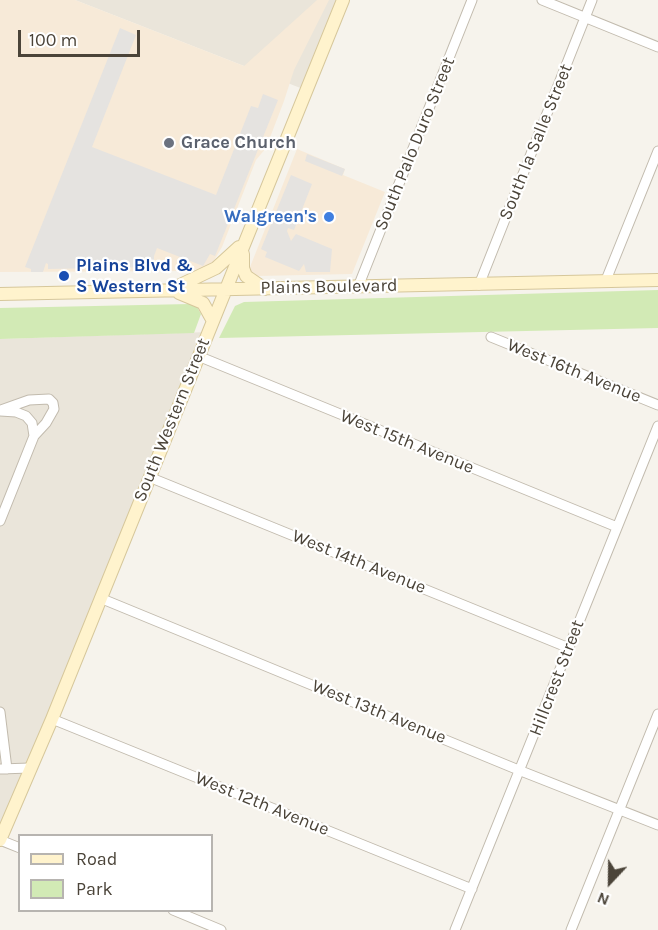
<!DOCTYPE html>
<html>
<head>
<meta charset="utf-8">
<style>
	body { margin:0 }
	#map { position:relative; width:658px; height:930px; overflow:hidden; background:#f6f3ec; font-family:Karla,sans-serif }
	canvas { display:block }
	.legend { position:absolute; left:18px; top:834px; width:195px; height:78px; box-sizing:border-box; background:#fff; border:2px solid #b7b4b0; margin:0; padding:8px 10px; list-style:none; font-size:18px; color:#4b4439 }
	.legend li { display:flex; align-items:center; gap:12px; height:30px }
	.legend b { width:30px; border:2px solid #b7b4b0 }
	.north { position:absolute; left:580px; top:852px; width:60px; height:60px; -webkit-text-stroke:4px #fff; paint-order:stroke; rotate:202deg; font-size:16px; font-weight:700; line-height:24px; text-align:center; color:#4b4439 }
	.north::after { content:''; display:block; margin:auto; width:21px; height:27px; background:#4b4439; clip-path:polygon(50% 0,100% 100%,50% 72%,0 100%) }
	.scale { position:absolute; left:18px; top:30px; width:122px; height:27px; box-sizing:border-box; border:3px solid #4b4439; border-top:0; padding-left:8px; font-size:18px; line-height:21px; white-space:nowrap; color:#4b4439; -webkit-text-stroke:4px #fff; paint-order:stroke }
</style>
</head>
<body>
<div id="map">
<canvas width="658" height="930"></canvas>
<ul class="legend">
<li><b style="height:8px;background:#fff3cd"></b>Road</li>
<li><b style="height:16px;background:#d2eab5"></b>Park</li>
</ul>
<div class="north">N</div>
<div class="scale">100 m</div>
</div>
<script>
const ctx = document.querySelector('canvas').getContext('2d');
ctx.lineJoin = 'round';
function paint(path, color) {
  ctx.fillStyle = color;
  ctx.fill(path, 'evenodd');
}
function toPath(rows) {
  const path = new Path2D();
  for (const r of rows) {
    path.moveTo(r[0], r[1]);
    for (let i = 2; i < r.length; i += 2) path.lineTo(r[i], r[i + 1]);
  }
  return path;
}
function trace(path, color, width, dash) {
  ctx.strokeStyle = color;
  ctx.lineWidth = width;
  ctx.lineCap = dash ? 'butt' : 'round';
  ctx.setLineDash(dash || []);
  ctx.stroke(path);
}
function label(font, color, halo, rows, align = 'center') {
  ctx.font = font + ' Karla,sans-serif';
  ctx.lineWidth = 4.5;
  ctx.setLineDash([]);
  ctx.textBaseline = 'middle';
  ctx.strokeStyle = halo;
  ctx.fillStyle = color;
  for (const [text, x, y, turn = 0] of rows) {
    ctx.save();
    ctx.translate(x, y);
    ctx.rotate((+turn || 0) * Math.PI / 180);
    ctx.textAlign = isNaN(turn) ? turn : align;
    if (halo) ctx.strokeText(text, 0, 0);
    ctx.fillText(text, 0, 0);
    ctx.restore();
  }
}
paint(toPath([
	[75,0,338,0,303,89],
	[208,332,0,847,0,339]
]), '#eae5da');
paint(toPath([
	[0,0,75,0,244,66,317,0,329,0,294,70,284,101,266,148,256,160,222,247,213,262,202,268,189,271,0,272],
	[297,149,345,169,343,175,385,192,352,274,257,276,251,272,250,267]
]), '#f7ead8');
paint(toPath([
	[658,290,658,328,219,338,235,306,244,302],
	[190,304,197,307,201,314,194,333,0,339,0,308]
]), '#d2eab5');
paint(toPath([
	[120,28,136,35,92,147,216,195,251,106,258,108,263,94,278,100,215,256,210,254,203,266,157,248,154,256,154,267,48,269,48,264,46,263,43,272,31,272,31,269,25,267],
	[307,154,345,169,342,176,305,161],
	[291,175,312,184,294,230,288,228,287,231,291,241,296,234,332,249,330,272,306,272,304,264,299,271,265,257,267,252,261,249]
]), '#e5e3e0');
const minor = toPath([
	[542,0,658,47],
	[606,280,658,151],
	[479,285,592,0],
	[358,287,472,0],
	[491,337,658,405],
	[198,356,617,527],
	[1,410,29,400,49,399,53,403,54,409,46,423,34,436],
	[0,411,16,412,26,416,32,423,34,436,0,521],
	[149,477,569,648],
	[100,598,521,771,658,825],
	[0,712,7,769],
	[52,719,472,889],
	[0,769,30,768],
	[0,840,20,848],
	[173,910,221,930],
	[455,930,658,426],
	[571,930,658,714]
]);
const secondary = toPath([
	[243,254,243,268,246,276,265,289],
	[176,287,216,268,239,247],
	[179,293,203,303,213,321],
	[0,294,658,280],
	[0,840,52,719,343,0]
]);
trace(minor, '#c2bbae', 11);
trace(secondary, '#d6c79b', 14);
trace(minor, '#fff', 9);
trace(secondary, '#fff3cd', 12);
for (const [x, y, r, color] of [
	[169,143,6,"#6b7280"],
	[329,217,6,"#3f7fe0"],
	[64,276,6,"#1a4fb4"]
]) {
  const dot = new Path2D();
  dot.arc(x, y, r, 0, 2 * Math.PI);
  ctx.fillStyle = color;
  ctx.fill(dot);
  trace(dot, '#fff', 2);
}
label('18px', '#4b4439', '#fff', [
	["South la Salle Street",536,142,-68],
	["South Palo Duro Street",415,144,-68],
	["Plains Boulevard",329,287,-1],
	["West 16th Avenue",574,371,22],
	["South Western Street",172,420,-68],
	["West 15th Avenue",407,442,22],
	["West 14th Avenue",359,562,22],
	["Hillcrest Street",557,678,-69],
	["West 13th Avenue",379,712,22],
	["West 12th Avenue",262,804,22]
]);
label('bold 18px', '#5b616d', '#fff', [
	["Grace Church",181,143]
], 'left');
label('bold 18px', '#366cbe', '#fff', [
	["Walgreen's",317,217]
], 'right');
label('bold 18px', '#164399', '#fff', [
	["Plains Blvd &",76,266],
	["S Western St",76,287]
], 'left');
</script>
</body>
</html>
